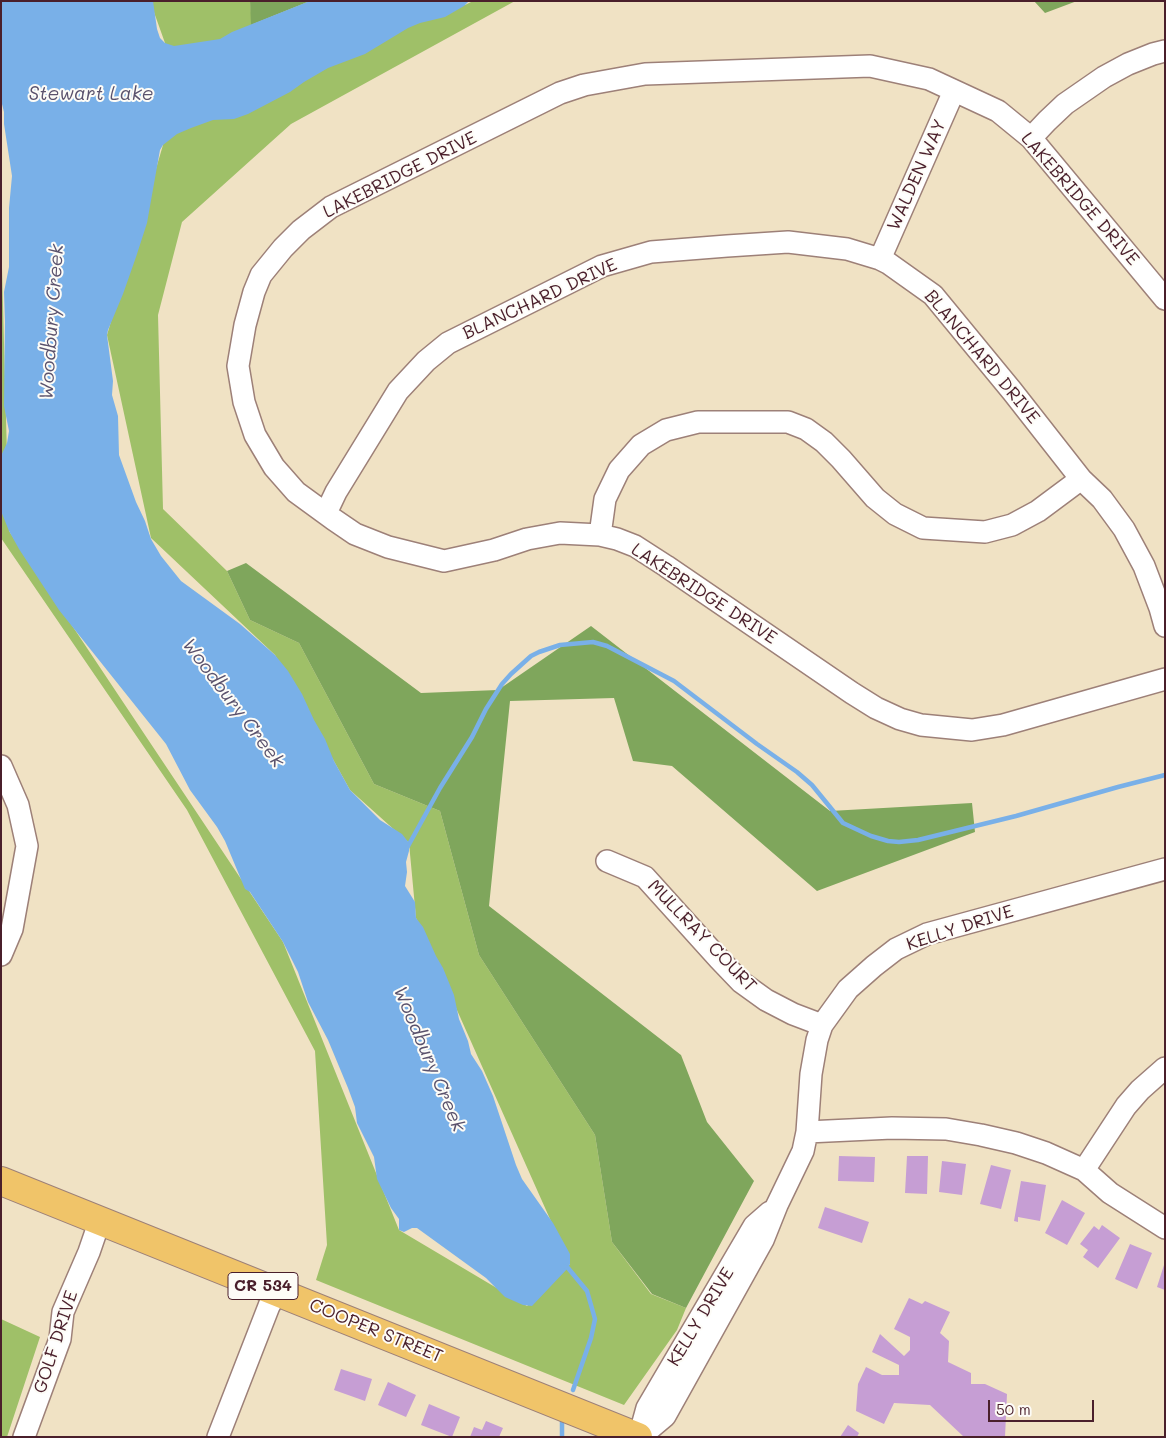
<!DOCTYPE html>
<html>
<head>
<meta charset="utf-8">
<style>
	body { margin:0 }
	#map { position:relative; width:1166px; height:1438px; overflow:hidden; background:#f0e2c4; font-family:Mali,sans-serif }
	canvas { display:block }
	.frame { position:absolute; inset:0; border:2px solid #4a1f2b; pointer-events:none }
	.scale { position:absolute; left:988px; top:1400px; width:106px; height:22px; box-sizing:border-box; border:2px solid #4a1f2b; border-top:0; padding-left:6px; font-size:15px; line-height:18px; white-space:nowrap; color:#4a1f2b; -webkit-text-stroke:4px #fdfcf7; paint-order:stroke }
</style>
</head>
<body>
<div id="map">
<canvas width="1166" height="1438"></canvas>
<div class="frame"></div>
<div class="scale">50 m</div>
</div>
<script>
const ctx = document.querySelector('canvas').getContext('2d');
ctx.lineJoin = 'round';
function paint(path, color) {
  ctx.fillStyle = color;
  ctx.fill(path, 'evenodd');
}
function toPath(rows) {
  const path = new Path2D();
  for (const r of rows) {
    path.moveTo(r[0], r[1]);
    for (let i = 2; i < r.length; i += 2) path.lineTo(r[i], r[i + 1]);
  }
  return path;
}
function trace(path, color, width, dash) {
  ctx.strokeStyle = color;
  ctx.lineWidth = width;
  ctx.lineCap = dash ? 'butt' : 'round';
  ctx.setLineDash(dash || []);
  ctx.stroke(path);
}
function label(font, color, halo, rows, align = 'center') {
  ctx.font = font + ' Mali,sans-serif';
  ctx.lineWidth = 4;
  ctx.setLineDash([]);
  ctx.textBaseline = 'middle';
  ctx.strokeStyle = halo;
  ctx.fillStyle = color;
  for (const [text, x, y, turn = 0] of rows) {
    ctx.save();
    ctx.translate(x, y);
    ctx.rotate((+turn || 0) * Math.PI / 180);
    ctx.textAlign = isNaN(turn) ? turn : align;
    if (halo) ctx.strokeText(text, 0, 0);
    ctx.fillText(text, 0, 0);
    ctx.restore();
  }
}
paint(toPath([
	[150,1,250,1,252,25,310,1,462,1,465,5,473,1,515,1,291,124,182,222,158,315,163,509,227,571,250,620,299,643,374,784,440,811,479,955,595,1135,612,1242,651,1294,686,1308,677,1330,624,1405,316,1280,327,1245,315,1051,187,810,1,538,1,230,9,531,283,942,399,1230,527,1306,570,1264,416,918,409,843,350,790,275,655,151,538,107,335,163,145,165,43],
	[1,1319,40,1337,7,1437,1,1437]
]), '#9fc068');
paint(toPath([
	[250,1,310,1,251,25],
	[1034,1,1077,1,1045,13],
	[246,563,421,693,498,690,591,626,830,811,972,803,975,832,817,891,672,766,633,761,614,698,510,701,489,906,681,1055,707,1122,754,1181,686,1308,652,1294,612,1242,595,1135,479,955,440,811,374,784,299,643,250,620,227,571]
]), '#7fa65c');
paint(toPath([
	[1,1,153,1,157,29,160,38,165,43,174,46,220,39,232,32,310,1,469,1,464,6,445,17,420,23,408,28,365,54,328,68,304,82,290,92,248,114,234,119,213,120,191,128,177,134,163,145,160,150,147,223,136,257,123,294,108,330,107,335,113,381,112,395,118,416,119,455,136,502,145,521,151,539,161,556,181,581,240,624,275,655,288,671,302,694,314,720,325,739,334,761,350,790,380,820,402,834,409,843,409,851,406,862,407,872,405,886,415,902,416,918,423,927,436,956,443,968,454,995,459,1019,468,1041,471,1054,482,1071,493,1096,516,1165,522,1179,553,1223,570,1254,570,1264,568,1268,532,1306,523,1305,505,1297,486,1278,417,1228,412,1228,404,1232,399,1230,399,1219,391,1208,377,1179,374,1157,357,1123,355,1107,348,1088,328,1040,308,1002,298,972,283,942,250,892,245,889,225,841,217,827,190,790,166,744,59,610,19,549,9,531,1,511,1,456,7,443,9,431,4,406,5,322,4,292,9,267,9,208,12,176,4,124,4,112,1,100]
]), '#79b0e8');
trace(toPath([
	[407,848,440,788,472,737,486,709,502,684,511,674,531,656,539,652,560,645,593,642,607,646,674,681,757,744,797,772,812,785,843,823,871,836,888,841,899,842,918,840,1016,816,1118,787,1165,775],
	[563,1266,568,1268,587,1291,595,1319,591,1338,573,1390],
	[562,1416,562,1437]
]), '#79b0e8', 4.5);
paint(toPath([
	[839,1156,875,1157,874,1182,838,1181],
	[907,1156,928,1156,927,1194,905,1193],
	[942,1161,966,1164,962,1195,939,1192],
	[991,1165,1011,1170,1001,1209,980,1204],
	[1021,1181,1046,1185,1040,1221,1018,1217,1018,1222,1014,1221],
	[1062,1200,1085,1213,1067,1245,1045,1233],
	[825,1207,869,1222,862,1243,818,1228],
	[1102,1225,1120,1238,1098,1268,1083,1257,1088,1250,1080,1244,1094,1226,1099,1230],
	[1130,1244,1152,1253,1137,1289,1115,1279],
	[1164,1265,1165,1265,1165,1290,1157,1287],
	[909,1298,922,1304,925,1301,950,1312,940,1333,949,1341,948,1362,971,1373,971,1384,985,1384,1007,1394,1005,1437,964,1437,930,1405,894,1403,884,1424,856,1411,858,1384,866,1367,882,1375,899,1375,899,1365,872,1352,880,1334,904,1356,910,1350,910,1337,894,1329],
	[341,1369,372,1379,365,1401,334,1390],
	[388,1382,416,1395,406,1417,378,1405],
	[429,1404,460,1417,452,1437,421,1425],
	[486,1421,503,1428,499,1437,470,1437,474,1427,482,1430],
	[848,1425,859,1433,857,1437,840,1437]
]), '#c69ed4');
const minor = toPath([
	[1031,138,1047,121,1065,104,1104,77,1128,64,1153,54,1165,51],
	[880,259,954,91],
	[1165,299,1031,138,998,111,929,79,870,66,645,74,584,85,560,93,331,207,301,230,283,248,261,275,254,292,245,325,238,366,244,402,255,435,274,467,296,492,333,519,355,534,388,547,444,561,494,550,527,539,560,533,600,535,617,539,635,546,666,566,852,693,876,708,900,719,921,725,972,730,1003,725,1165,679],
	[326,513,336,492,398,391,426,361,448,343,602,266,651,252,727,246,788,242,847,249,880,259,888,263,933,295,1012,391,1081,479,1102,499,1124,529,1144,566,1160,608,1165,626],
	[600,535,605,499,619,470,641,445,666,430,698,422,788,422,806,429,824,442,841,459,875,498,895,514,923,528,985,532,1012,525,1038,511,1081,479],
	[1,766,18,805,27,846,12,929,1,955],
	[607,861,645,877,719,959,741,982,766,1000,793,1014,822,1025],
	[807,1132,892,1128,946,1129,981,1135,1016,1143,1046,1153,1084,1170,1110,1193,1165,1228],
	[1084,1170,1126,1106,1140,1090,1165,1068],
	[24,1437,60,1339,63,1312,89,1252,100,1220],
	[218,1437,269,1306,277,1291],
	[639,1437,647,1408,754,1226,770,1212],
	[640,1437,665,1416,763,1240,777,1205,803,1151,807,1132,811,1074,817,1040,822,1025,848,989,874,966,896,949,927,934,1165,869]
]);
const major = toPath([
	[1,1181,638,1437]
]);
trace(minor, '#9d8078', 24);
trace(major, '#9d8078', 30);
trace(minor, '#fff', 21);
trace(major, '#f0c469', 28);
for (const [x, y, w] of [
	[263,1286,70]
]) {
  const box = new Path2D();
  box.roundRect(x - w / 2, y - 13.5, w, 27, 4);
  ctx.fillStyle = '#fdfcf7';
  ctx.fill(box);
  trace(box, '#4a1f2b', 1);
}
label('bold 16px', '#4a1f2b', null, [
	["CR 534",263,1286]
]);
label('18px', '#4a1f2b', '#fdfcf7', [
	["LAKEBRIDGE DRIVE",400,175,-27],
	["WALDEN WAY",917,175,-66],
	["LAKEBRIDGE DRIVE",1080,199,49],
	["BLANCHARD DRIVE",540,299,-25],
	["BLANCHARD DRIVE",982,357,50],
	["LAKEBRIDGE DRIVE",704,594,33],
	["KELLY DRIVE",960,928,-18],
	["MULLRAY COURT",702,936,46],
	["KELLY DRIVE",701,1317,-59],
	["COOPER STREET",376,1331,22],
	["GOLF DRIVE",56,1342,-72]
]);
label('italic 19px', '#5a526d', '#fdfcf7', [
	["Stewart Lake",91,94],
	["Woodbury Creek",52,322,-86],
	["Woodbury Creek",233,703,53],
	["Woodbury Creek",429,1059,67]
]);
</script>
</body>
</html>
